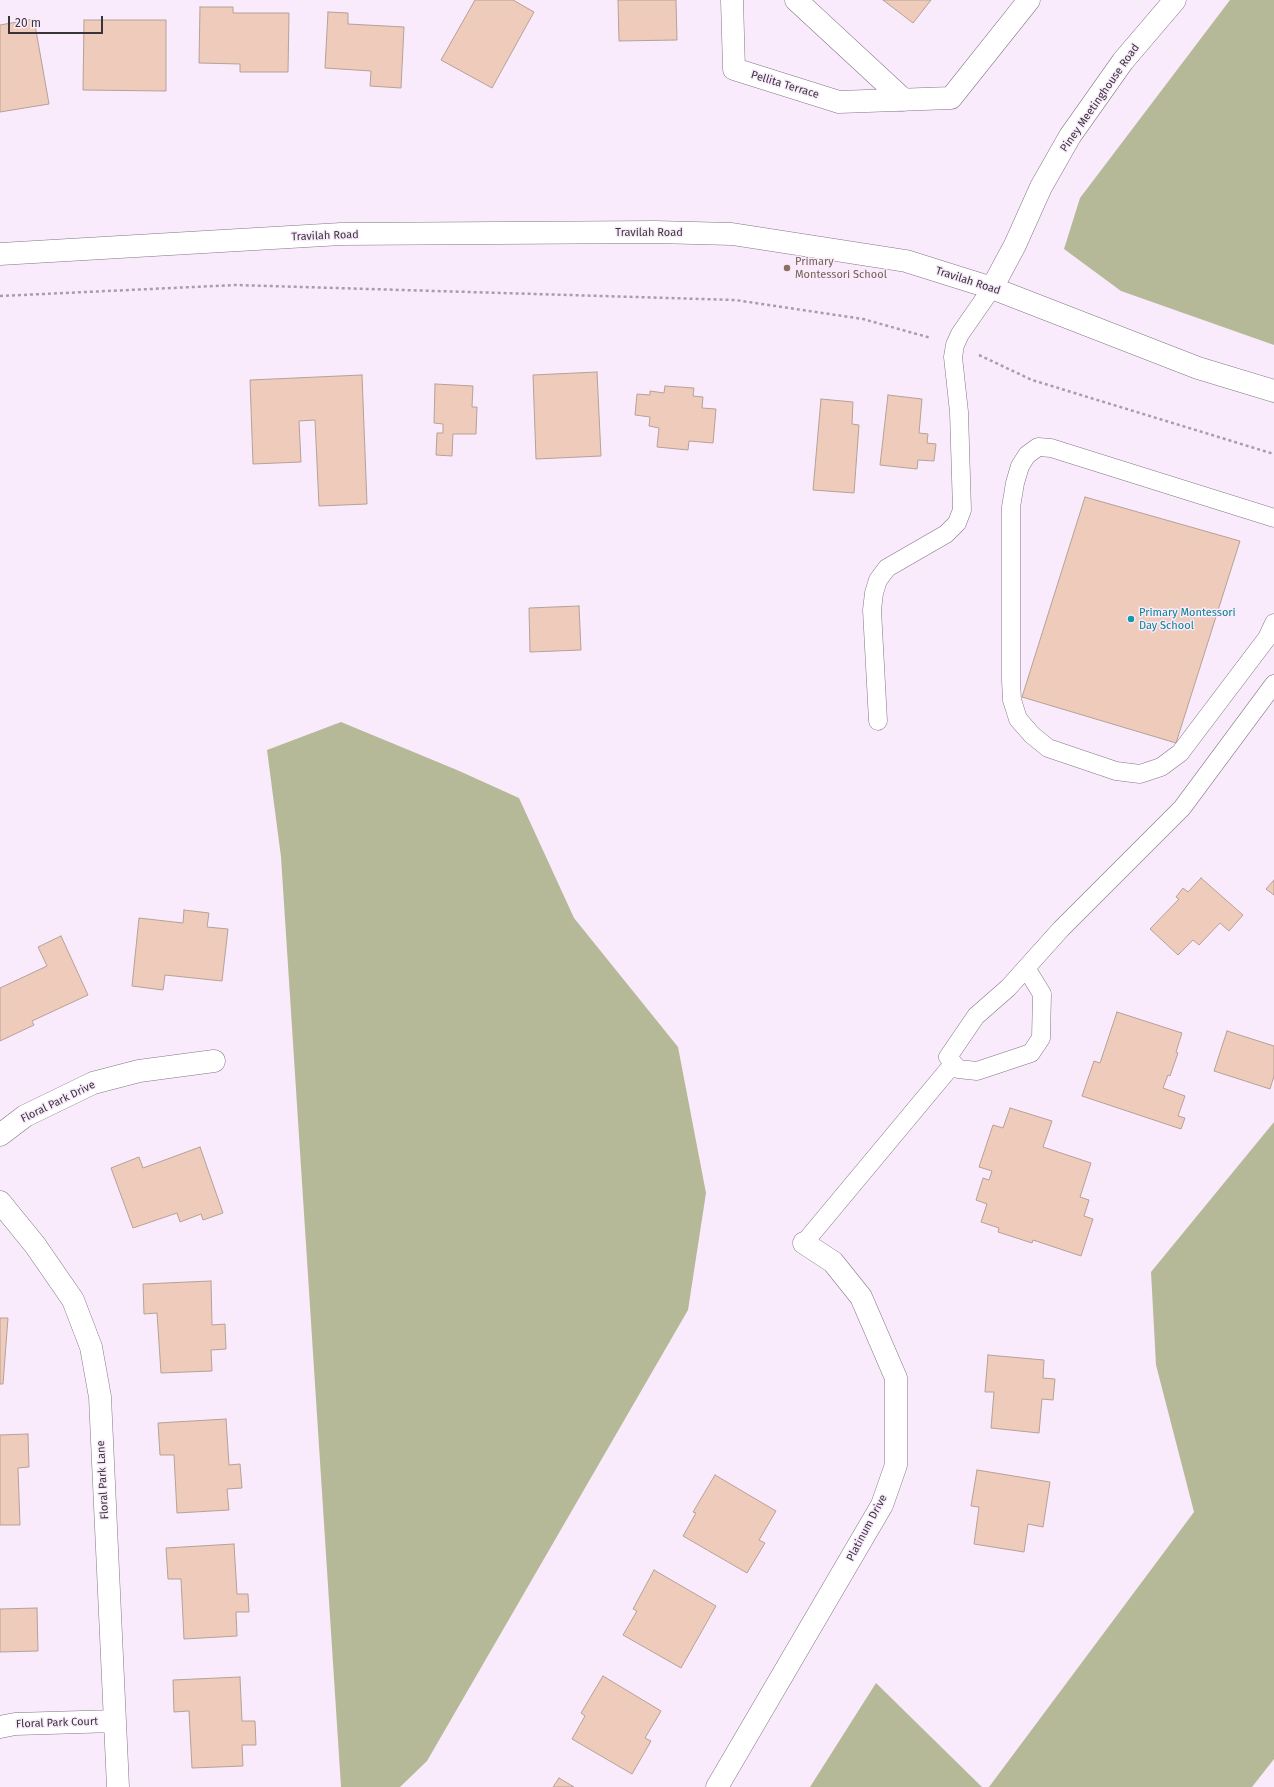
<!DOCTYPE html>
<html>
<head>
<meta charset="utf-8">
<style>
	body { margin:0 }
	#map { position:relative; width:1274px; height:1787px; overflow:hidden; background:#f9ebfc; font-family:"Fira Sans",sans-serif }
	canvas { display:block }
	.scale { position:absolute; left:8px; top:16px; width:95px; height:18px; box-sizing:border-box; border:2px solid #39343a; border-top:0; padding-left:5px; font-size:12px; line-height:14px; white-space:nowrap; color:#39343a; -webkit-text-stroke:3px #f9ebfc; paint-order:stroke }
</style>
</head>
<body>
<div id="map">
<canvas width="1274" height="1787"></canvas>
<div class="scale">20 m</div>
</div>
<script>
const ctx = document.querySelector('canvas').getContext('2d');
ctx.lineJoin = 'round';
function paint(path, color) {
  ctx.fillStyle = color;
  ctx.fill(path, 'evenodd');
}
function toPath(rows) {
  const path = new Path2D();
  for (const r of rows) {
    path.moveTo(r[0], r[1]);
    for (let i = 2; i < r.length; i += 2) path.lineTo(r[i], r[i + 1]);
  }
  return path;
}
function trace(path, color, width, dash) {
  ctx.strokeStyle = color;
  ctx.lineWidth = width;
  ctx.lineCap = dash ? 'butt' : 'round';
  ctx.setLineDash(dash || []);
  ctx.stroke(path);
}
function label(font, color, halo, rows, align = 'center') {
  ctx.font = font + ' "Fira Sans",sans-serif';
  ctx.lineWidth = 3;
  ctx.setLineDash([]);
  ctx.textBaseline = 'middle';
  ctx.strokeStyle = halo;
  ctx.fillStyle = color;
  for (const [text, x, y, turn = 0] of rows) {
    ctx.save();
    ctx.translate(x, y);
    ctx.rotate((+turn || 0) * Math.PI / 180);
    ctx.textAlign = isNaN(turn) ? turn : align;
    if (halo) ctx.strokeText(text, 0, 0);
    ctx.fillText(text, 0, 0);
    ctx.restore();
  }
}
paint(toPath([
	[1230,0,1274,0,1274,345,1121,291,1064,249,1080,198],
	[341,722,457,770,519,798,574,918,678,1047,706,1193,688,1310,427,1761,400,1787,341,1787,281,857,267,750],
	[1274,1122,1274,1759,1252,1787,989,1787,1194,1512,1156,1365,1151,1272],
	[876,1683,982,1787,810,1787]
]), '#b6b997');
const building = toPath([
	[475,0,513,0,534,12,492,88,441,60,475,0],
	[618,0,676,0,677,40,619,41,618,0],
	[883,0,931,0,913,23,883,0],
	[200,7,233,7,233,13,289,13,288,72,240,72,240,64,199,63,200,7],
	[328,12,348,13,348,24,404,27,401,88,370,86,371,71,325,68,328,12],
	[34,19,49,104,0,112,0,25,34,19],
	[84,20,166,20,166,91,83,90,84,20],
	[597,372,601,456,536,459,533,375,597,372],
	[362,375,367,504,319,506,315,420,299,421,301,462,253,464,250,380,362,375],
	[435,384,473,386,472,407,477,407,476,434,453,434,452,456,436,455,437,433,443,433,443,424,434,423,435,384],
	[665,386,694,388,693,396,703,397,702,408,716,409,713,443,689,441,688,450,657,447,659,428,649,426,650,417,635,415,637,394,650,395,650,391,664,393,665,386],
	[888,395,922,399,919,433,928,434,927,443,936,444,934,461,918,460,917,469,880,465,888,395],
	[821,399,853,402,852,424,859,425,854,493,813,490,821,399],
	[1085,497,1240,541,1176,743,1022,697,1085,497],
	[579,606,581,650,530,652,529,608,579,606],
	[1201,878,1243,915,1229,931,1220,923,1199,945,1193,940,1178,955,1150,929,1179,899,1176,897,1183,888,1188,892,1201,878],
	[1274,880,1274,895,1266,889,1274,880],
	[184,910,209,913,207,927,228,929,222,981,165,975,163,990,132,986,139,918,183,923,184,910],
	[61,936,88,995,32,1021,34,1025,0,1041,0,988,47,966,38,947,61,936],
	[1117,1012,1182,1033,1176,1052,1178,1053,1170,1076,1168,1075,1163,1088,1185,1096,1178,1116,1185,1118,1181,1129,1082,1096,1094,1061,1100,1063,1117,1012],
	[1227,1031,1274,1046,1274,1076,1270,1089,1214,1071,1227,1031],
	[1010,1108,1052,1121,1043,1147,1091,1163,1080,1197,1089,1200,1084,1216,1093,1219,1081,1256,1033,1240,1032,1243,998,1232,999,1228,981,1222,987,1204,976,1200,983,1178,989,1180,992,1171,979,1167,993,1125,1003,1128,1010,1108],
	[200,1147,223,1213,203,1220,201,1214,180,1222,177,1213,133,1228,111,1168,139,1157,143,1168,200,1147],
	[211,1281,212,1325,225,1324,226,1349,211,1350,212,1371,161,1373,157,1313,144,1314,143,1284,211,1281],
	[0,1318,8,1318,3,1384,0,1384,0,1318],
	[988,1355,1044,1360,1043,1378,1055,1379,1053,1400,1042,1399,1039,1433,991,1428,994,1392,985,1392,988,1355],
	[226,1419,229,1465,240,1464,242,1488,227,1489,229,1510,177,1513,174,1455,160,1455,158,1423,226,1419],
	[28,1434,29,1467,18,1468,20,1525,0,1525,0,1435,28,1434],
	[977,1470,1050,1482,1043,1527,1028,1524,1024,1552,974,1544,979,1507,971,1506,977,1470],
	[715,1475,776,1511,759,1540,765,1543,747,1573,683,1536,696,1513,693,1512,715,1475],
	[234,1544,237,1594,248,1594,249,1612,236,1612,237,1636,184,1639,181,1579,168,1579,166,1548,234,1544],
	[654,1570,716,1606,681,1668,623,1635,637,1611,633,1609,654,1570],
	[37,1608,38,1651,0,1652,0,1609,37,1608],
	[603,1676,661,1711,645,1738,651,1741,632,1774,572,1739,585,1716,581,1713,603,1676],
	[240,1677,242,1721,255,1721,256,1745,242,1745,243,1766,192,1768,189,1711,174,1712,173,1680,240,1677],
	[559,1778,574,1787,553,1787,559,1778]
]);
paint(building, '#eecbba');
trace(building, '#b5a198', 1);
const lane = toPath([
	[1274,518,1051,448,1038,447,1027,455,1020,466,1015,483,1011,507,1011,680,1012,700,1018,719,1032,735,1048,748,1116,771,1140,774,1161,767,1180,753,1267,638,1274,623],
	[878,721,872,610,874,593,878,580,887,568,946,534,957,523,962,510,959,412,953,357,955,345,960,334,992,288],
	[1026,968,1042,994,1041,1038,1031,1053,977,1071,958,1069,948,1057,976,1016,1008,988,1061,929,1182,808,1274,684],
	[804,1243,953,1064]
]);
const street = toPath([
	[732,0,734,69,839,102,951,98,1029,0],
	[796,0,904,100],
	[0,1135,25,1116,93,1083,139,1071,214,1061],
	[0,1202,35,1245,73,1300,91,1347,100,1397,118,1787],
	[0,1727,15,1724,115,1721],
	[717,1787,882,1505,896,1465,896,1378,861,1297,833,1262,804,1243]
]);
const secondary = toPath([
	[0,254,341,234,655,232,732,234,906,261,992,288,1198,368,1274,391],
	[992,288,1015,245,1041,187,1070,136,1123,61,1175,0]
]);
trace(lane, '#827584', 19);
trace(street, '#827584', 23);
trace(secondary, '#827584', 23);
trace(toPath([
	[0,296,236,285,735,300,863,319,931,338],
	[979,355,1032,380,1274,454]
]), '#a89eaa', 2.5, [3, 3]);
trace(lane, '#fff', 18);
trace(street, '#fff', 22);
trace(secondary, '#fff', 22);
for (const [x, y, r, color] of [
	[787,268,4,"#8d6e63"],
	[1131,619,4,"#0f9aa8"]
]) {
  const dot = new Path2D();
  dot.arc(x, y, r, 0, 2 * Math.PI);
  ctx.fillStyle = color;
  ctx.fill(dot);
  trace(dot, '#f9ebfc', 1.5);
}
label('11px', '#39343a', '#f9ebfc', [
	["Pellita Terrace",785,85,17],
	["Piney Meetinghouse Road",1100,98,-55],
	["Travilah Road",649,233],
	["Travilah Road",325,236,-2],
	["Travilah Road",968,281,18],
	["Floral Park Drive",58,1102,-26],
	["Floral Park Lane",103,1480,-93],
	["Platinum Drive",867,1528,-62],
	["Floral Park Court",57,1723,-2]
]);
label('11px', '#785e54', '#f9ebfc', [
	["Primary",795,262],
	["Montessori School",795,275]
], 'left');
label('11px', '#0d838f', '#f9ebfc', [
	["Primary Montessori",1139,613],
	["Day School",1139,626]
], 'left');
</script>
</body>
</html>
